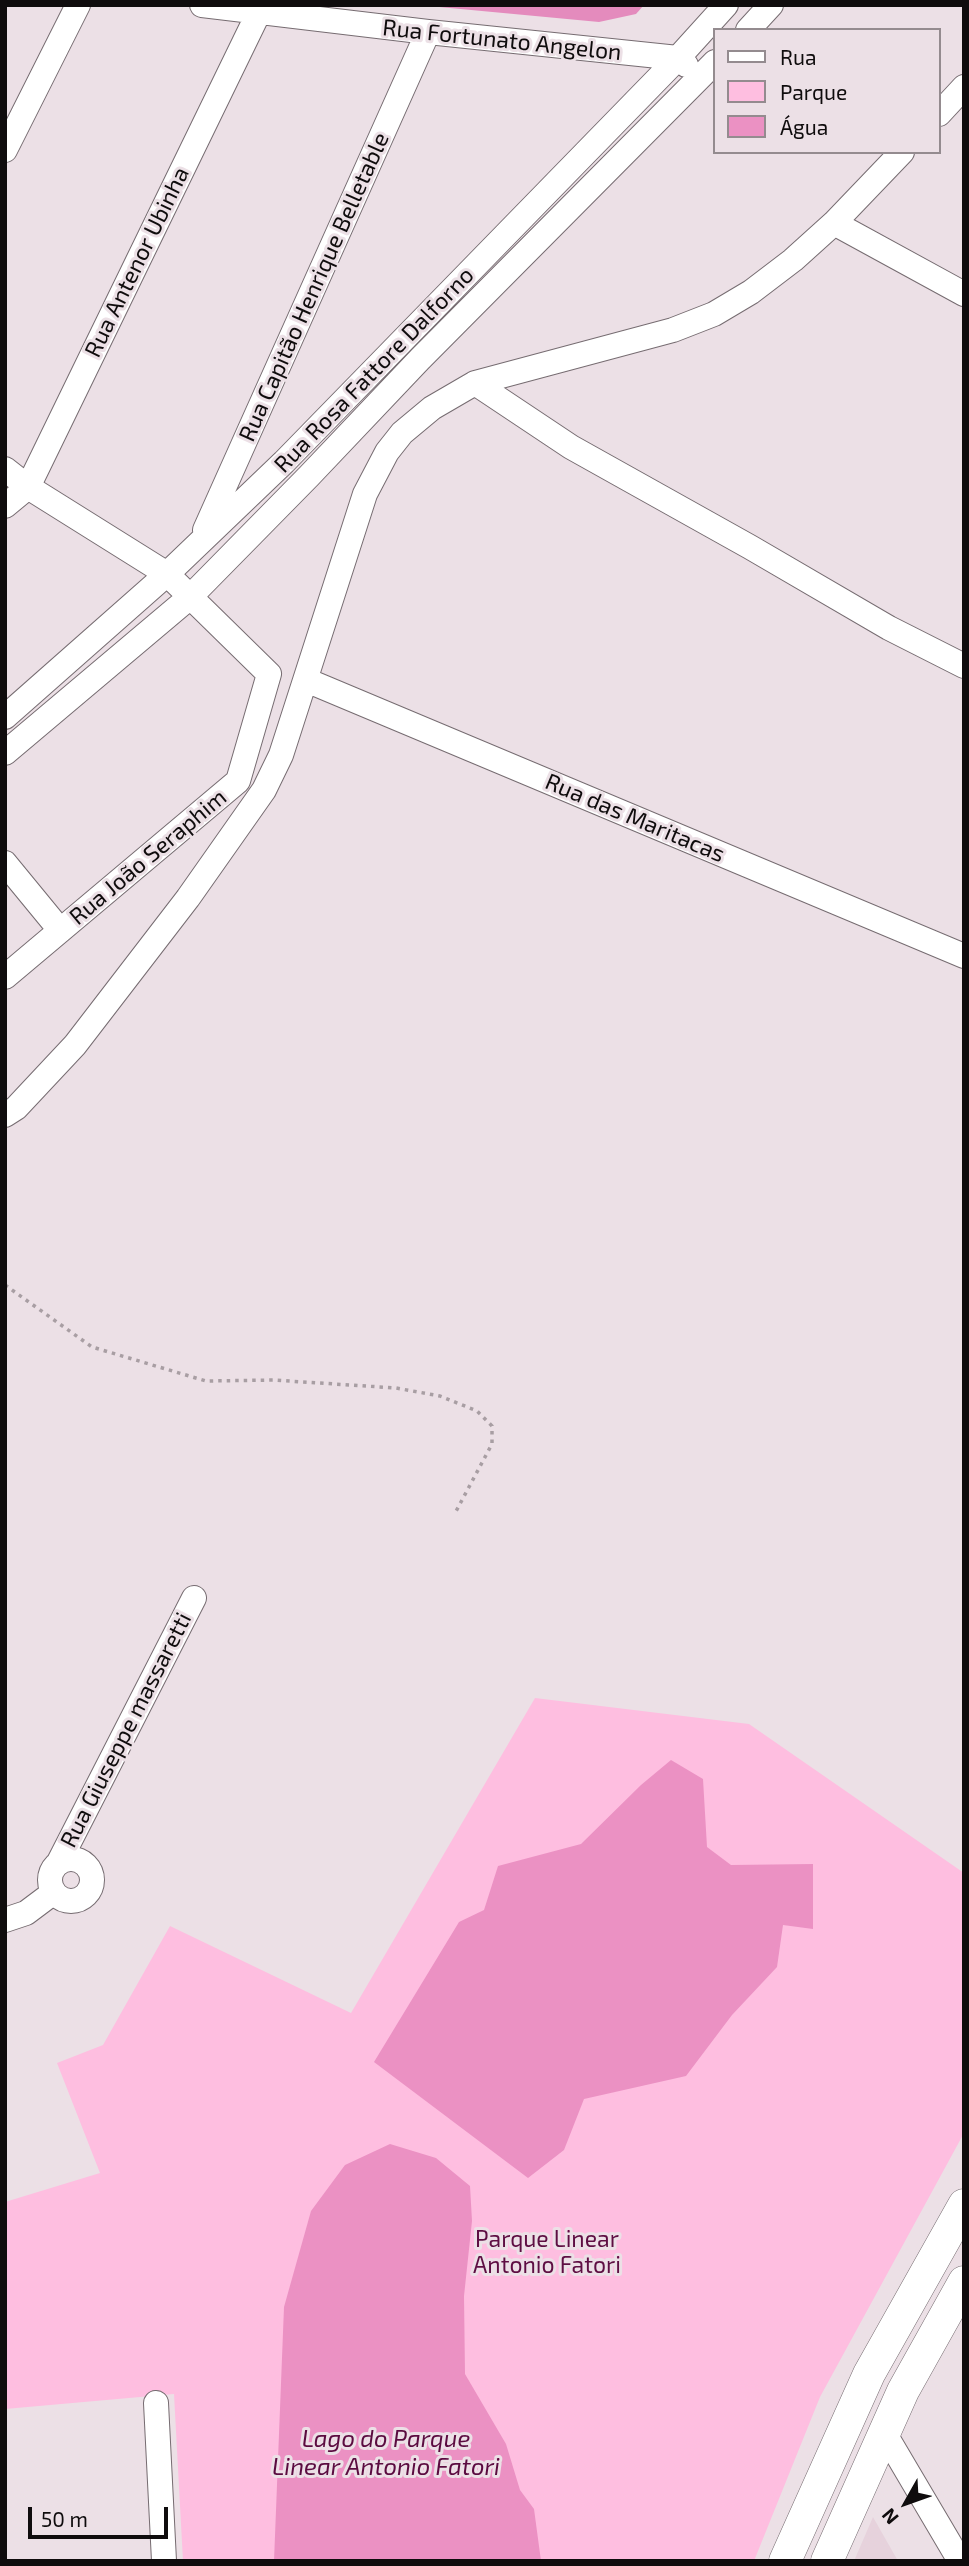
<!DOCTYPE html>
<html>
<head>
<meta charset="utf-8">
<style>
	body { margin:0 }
	#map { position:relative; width:969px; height:2566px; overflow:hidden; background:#ece0e6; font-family:"Exo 2",sans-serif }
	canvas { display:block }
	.frame { position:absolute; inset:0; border:7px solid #0f0c0d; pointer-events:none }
	.legend { position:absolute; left:713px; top:28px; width:228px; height:126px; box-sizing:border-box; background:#ece0e6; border:2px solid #948b8f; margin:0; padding:9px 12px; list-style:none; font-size:21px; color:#0f0c0d }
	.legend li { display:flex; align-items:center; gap:14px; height:35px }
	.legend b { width:35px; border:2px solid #948b8f }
	.north { position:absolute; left:871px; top:2468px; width:70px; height:70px; -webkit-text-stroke:5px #ece0e6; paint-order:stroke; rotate:230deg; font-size:19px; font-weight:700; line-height:28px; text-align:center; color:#0f0c0d }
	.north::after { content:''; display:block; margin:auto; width:24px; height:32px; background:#0f0c0d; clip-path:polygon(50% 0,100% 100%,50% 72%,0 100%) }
	.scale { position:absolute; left:28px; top:2507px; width:140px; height:32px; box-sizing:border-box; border:4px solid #0f0c0d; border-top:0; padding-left:9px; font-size:21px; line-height:24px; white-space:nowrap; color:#0f0c0d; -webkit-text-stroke:5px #ece0e6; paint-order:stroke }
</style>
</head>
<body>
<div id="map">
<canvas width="969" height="2566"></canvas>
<div class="frame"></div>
<ul class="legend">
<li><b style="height:9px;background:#fff"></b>Rua</li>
<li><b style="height:19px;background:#febee0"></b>Parque</li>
<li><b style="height:19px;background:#eb91c3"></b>Água</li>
</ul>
<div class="north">N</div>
<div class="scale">50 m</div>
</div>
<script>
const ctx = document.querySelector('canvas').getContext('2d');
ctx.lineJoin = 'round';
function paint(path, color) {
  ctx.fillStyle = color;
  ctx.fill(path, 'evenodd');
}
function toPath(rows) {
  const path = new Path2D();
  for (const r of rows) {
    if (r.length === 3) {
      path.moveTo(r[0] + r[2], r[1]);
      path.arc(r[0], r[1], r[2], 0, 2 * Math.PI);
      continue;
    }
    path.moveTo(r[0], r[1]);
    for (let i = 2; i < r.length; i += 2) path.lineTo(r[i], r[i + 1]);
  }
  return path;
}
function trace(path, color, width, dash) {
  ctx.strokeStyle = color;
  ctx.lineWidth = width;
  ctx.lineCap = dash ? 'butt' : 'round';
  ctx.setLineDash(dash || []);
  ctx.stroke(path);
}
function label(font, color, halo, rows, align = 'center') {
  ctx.font = font + ' "Exo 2",sans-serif';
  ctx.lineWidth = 6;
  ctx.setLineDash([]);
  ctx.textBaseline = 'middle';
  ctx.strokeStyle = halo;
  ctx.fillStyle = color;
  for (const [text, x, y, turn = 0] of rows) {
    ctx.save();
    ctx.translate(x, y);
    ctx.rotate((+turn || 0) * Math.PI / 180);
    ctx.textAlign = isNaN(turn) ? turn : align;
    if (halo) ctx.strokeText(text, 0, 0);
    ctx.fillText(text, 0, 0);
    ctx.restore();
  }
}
paint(toPath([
	[873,2517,898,2561,854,2561]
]), '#e6d2dc');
paint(toPath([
	[535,1698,749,1724,964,1873,964,2133,820,2397,754,2561,183,2561,174,2394,5,2409,5,2202,100,2173,57,2063,103,2045,170,1926,351,2013]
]), '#febee0');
paint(toPath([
	[418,5,644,5,636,14,599,22]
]), '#e48bbd');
paint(toPath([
	[671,1760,703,1779,707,1847,731,1865,813,1864,813,1929,783,1925,777,1967,732,2015,686,2076,584,2099,564,2150,528,2178,374,2062,459,1922,484,1910,498,1866,581,1844,641,1785],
	[390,2144,436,2158,470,2186,472,2221,464,2296,465,2374,506,2444,520,2490,534,2509,541,2561,274,2561,284,2307,311,2211,345,2165]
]), '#eb91c3');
const minor = toPath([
	[202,5,428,32,678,58,686,65],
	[748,30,771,5],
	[939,114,964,87],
	[5,150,78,5],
	[834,223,964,294],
	[475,383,571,447,750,547,889,628,964,666],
	[5,469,28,487,167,574,269,674,238,781,5,977],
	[5,506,28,487,259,12],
	[205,530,428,32],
	[306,680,964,956],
	[5,717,167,574,284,462,678,58,726,5],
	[5,753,190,597,309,476,420,359,715,62],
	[5,863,60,930],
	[5,1115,16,1108,75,1045,188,898,264,790,281,755,365,494,387,452,402,433,432,408,475,383,673,330,714,314,751,292,793,260,834,223,902,152],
	[71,1880,21],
	[59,1862,194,1598],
	[5,1920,26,1913,54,1892],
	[156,2403,164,2561],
	[885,2434,960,2561]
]);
const major = toPath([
	[785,2561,869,2374,964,2205],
	[827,2561,903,2391,964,2282]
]);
trace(minor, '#766c71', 26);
trace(major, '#766c71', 33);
trace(toPath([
	[5,1285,92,1347,206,1381,273,1380,396,1388,440,1396,477,1411,492,1426,492,1444,454,1515]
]), '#a89ea3', 3.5, [3.5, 5]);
trace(minor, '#fff', 24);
trace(major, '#fff', 32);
label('23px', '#0f0c0d', '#ece0e6', [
	["Rua Fortunato Angelon",502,40,6],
	["Rua Antenor Ubinha",137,262,-64],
	["Rua Capitão Henrique Belletable",314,287,-66],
	["Rua Rosa Fattore Dalforno",374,370,-46],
	["Rua das Maritacas",635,818,23],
	["Rua João Seraphim",148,857,-40],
	["Rua Giuseppe massaretti",126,1730,-63]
]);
label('23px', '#5e0e43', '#ece0e6', [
	["Parque Linear",547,2239],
	["Antonio Fatori",547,2265]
]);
label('italic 24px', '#5b0b40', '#ece0e6', [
	["Lago do Parque",386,2439],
	["Linear Antonio Fatori",386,2467]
]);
</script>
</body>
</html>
